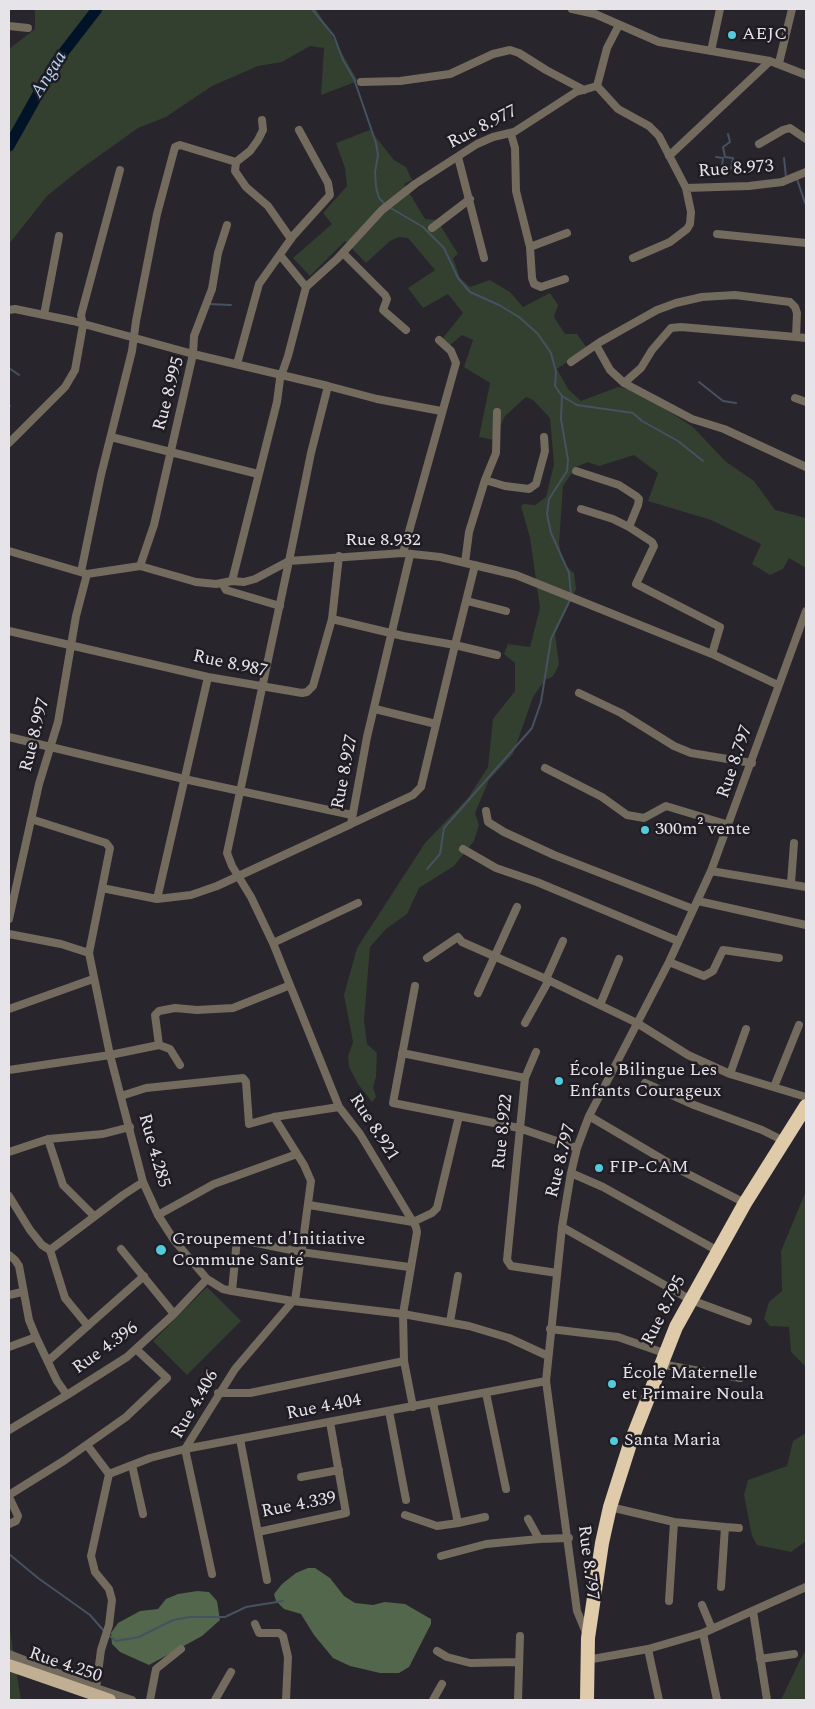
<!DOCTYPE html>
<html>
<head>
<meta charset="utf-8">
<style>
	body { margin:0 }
	#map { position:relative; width:815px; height:1709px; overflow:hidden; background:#29252d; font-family:Spectral,serif }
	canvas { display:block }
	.frame { position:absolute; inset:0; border:10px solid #e7e4e9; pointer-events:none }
</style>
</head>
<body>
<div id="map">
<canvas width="815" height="1709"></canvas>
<div class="frame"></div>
</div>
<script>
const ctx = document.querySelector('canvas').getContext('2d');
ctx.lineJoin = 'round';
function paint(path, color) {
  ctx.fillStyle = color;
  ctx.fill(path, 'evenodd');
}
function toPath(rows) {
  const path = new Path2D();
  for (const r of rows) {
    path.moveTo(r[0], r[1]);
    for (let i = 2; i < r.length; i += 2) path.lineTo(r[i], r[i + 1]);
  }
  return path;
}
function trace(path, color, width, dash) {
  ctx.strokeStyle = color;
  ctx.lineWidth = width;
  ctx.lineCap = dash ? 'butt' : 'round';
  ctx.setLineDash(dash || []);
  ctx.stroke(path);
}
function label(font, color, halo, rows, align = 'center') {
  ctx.font = font + ' Spectral,serif';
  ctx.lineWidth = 5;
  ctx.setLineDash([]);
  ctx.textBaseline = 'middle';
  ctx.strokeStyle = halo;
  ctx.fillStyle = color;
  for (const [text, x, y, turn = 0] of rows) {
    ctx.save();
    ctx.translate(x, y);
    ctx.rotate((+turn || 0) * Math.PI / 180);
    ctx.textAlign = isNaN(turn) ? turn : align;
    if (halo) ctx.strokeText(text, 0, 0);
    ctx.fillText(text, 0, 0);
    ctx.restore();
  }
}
paint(toPath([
	[35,9,316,9,358,81,321,95,324,48,310,46,282,62,258,66,212,86,166,117,138,128,78,171,47,196,9,244,9,49,35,29],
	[370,130,394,160,406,167,412,180,404,184,425,219,437,220,458,254,453,258,460,278,470,287,490,280,510,292,523,307,550,293,558,305,554,317,565,334,577,334,587,348,557,369,568,389,581,401,618,387,639,392,693,427,725,461,754,481,775,510,806,518,806,568,789,558,783,569,770,575,752,564,761,544,711,520,648,501,658,473,634,455,599,466,588,462,576,467,563,486,559,544,563,563,574,573,576,589,555,634,559,664,555,673,552,677,545,680,533,697,513,754,489,780,475,813,479,825,474,841,454,866,419,888,407,914,386,929,370,947,364,1020,367,1044,377,1053,376,1077,373,1087,376,1097,372,1102,358,1084,349,1067,348,1056,353,1042,344,995,357,948,425,843,468,798,488,767,493,719,515,691,515,663,504,654,508,644,530,647,540,608,530,538,521,506,524,504,535,505,546,497,554,464,550,418,533,400,526,397,505,416,494,440,479,437,490,383,464,367,473,340,462,335,450,345,442,339,463,313,448,294,423,308,408,288,435,270,408,238,399,237,390,241,366,263,345,241,310,276,293,258,332,224,323,213,347,186,345,168,336,143],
	[806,1191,806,1367,791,1352,789,1327,770,1326,764,1319,769,1302,782,1291,781,1251],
	[207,1287,241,1321,187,1375,153,1341],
	[806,1433,806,1541,791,1552,757,1545,752,1536,744,1495,748,1480,787,1466,793,1441],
	[9,1623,13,1651,21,1700,9,1700],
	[806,1650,806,1700,781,1700,800,1660]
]), '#333f2f');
paint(toPath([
	[308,1568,315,1568,330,1578,344,1596,355,1603,373,1605,385,1602,405,1604,431,1619,431,1624,409,1667,399,1673,380,1673,350,1666,333,1658,314,1635,301,1614,284,1609,276,1601,274,1594,282,1584,296,1573],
	[197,1591,209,1592,217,1601,220,1620,202,1636,149,1665,120,1652,112,1644,111,1633,118,1623,140,1611,158,1609,166,1599,178,1594]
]), '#52674b');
trace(toPath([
	[312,9,334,36,343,60,354,79,376,143,378,155,375,172,376,187,379,198,385,204],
	[716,157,723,158,722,168,731,169,733,158,725,157,723,147,730,142,728,134],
	[784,158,786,177],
	[797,179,805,203],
	[389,207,423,227,444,248,458,278,470,292,499,305,519,317,538,334,551,353,556,372,555,386,562,396,577,405,633,413,642,421,678,441,703,461],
	[208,304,231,305],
	[9,368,19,375],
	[699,382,723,401,736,403],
	[562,396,561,419,568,460,567,471,549,499,547,514,551,533,569,573,571,595],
	[9,407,10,406],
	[427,869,440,854,444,828,532,728,541,702,551,639,570,600],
	[9,1554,38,1578,90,1615,104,1631],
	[108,1635,116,1641,139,1637,173,1620,190,1617,225,1617,246,1607,283,1601]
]), '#455261', 2);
trace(toPath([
	[9,146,56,62,97,9]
]), '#001327', 11);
trace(toPath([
	[572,9,595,14,659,42,770,61,806,75],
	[9,26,28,28],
	[711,51,720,9],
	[779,63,792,9],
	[361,82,400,81,450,74,493,54,510,50,519,53,546,70,584,90],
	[597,86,618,109,649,126,659,136,686,188,749,186,782,182,806,172],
	[262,120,263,130,258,140,250,151,236,162,235,171,246,187,268,206,291,239],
	[511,134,515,148,516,191,530,247,532,278,534,284,541,287,565,279],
	[759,144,783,130,790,128,806,139],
	[669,156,770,61],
	[458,157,484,258],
	[432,228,470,199],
	[717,234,806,243],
	[530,247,567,233],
	[343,253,385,295,387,299,383,310,406,330],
	[280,255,306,287],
	[633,258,670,242,687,229,690,224,691,212,686,188],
	[9,310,15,309,73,321,193,354,194,336,212,289,218,253,227,225],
	[44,315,59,236],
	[596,345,610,370,624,383,692,419,724,429,806,467],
	[193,354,328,386,311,453,289,561,255,579,244,582,232,581,216,584,196,582,140,566,154,525,193,354],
	[571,362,600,342,657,310,676,303,702,297,735,295,790,302,795,307,797,313,796,337,806,338],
	[237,364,259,284,293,236,330,195,328,183,299,130],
	[624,383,641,368,652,350,671,328,681,327,796,337],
	[328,386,377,399,441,411],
	[795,398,806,402],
	[111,437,258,474],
	[9,443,65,387,75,370,83,325,81,315,120,170],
	[576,471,619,485,636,496,639,499,638,505,629,527,652,542,654,546,636,584,720,627,712,654],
	[485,480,505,486,529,489,536,484,545,451,544,437],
	[581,509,613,519,629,527],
	[9,551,87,574,140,566],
	[403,553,456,363,451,351,439,340],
	[465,563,469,532,485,480,496,453,497,412],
	[81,572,101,475,132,351,136,321,157,214,175,147,180,145,236,162],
	[232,581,277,402,280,379,288,356,306,287,337,259,382,210,415,184,477,144,493,137,514,132,576,92,597,86,607,48,619,25],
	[222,583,226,590,280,606],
	[467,601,506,611],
	[332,619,403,636,455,645,475,565],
	[9,631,208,677,302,693,307,692,313,686,332,619,339,556],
	[579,693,621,713,674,746,691,753,752,763],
	[375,709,436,724],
	[9,737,184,779,352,815],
	[545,768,602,797,627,815,644,818,666,806,729,825],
	[486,811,488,822,504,832,554,855,693,909],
	[31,819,106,843,110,848,89,953,110,1055,143,1182,158,1215,174,1240,207,1279,223,1289,232,1291,293,1301,403,1314,469,1326,509,1338,548,1356],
	[351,824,413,795,421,787,455,645,497,655],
	[463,849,496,868,537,882,678,941],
	[711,871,806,887],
	[791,883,794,843],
	[102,888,157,899,191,895,217,886,351,824,367,737,410,555],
	[157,899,208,677],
	[698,901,806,925],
	[9,919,39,784,58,722,76,616,87,574],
	[9,934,61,944,89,953],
	[273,943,358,903],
	[427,958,458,937,462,942,546,979,637,1023,688,1055,730,1074,806,1097],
	[669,962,704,976,713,971,723,950,779,958],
	[546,979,563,941],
	[415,986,393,1103,459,1116],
	[478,993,517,907],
	[600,1005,619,959],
	[9,1009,93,979],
	[525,1023,549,980],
	[159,1045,170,1049,180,1065],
	[536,1052,525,1078,507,1260,511,1266,557,1273],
	[402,1053,525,1078],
	[9,1070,110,1055,159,1045,155,1015,159,1011,175,1008,197,1010,233,1008,288,986],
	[730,1074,746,1029],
	[645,1083,694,1105,762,1130,784,1141],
	[774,1087,799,1025],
	[121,1096,146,1088,243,1078,246,1082,249,1124,274,1117,339,1107],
	[589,1116,684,1172,745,1203],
	[274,1117,304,1165,311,1181,295,1301],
	[48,1139,63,1185,94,1216],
	[9,1152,48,1139,103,1134,130,1127],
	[571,1173,603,1187,718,1251],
	[9,1196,30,1230,42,1245,50,1250],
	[309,1205,413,1222,432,1213,437,1208,459,1116,519,1128,577,1148],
	[158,1215,214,1184,297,1154],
	[562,1227,691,1300,748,1321],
	[121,1249,174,1314],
	[9,1255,15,1260,19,1266,29,1320,36,1337,57,1381,67,1395,127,1357,174,1314,207,1279],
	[232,1291,237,1239,301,1252,409,1267],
	[9,1295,22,1292],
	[450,1322,458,1276],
	[88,1326,65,1298,50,1250,123,1195,143,1182],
	[550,1329,618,1337,664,1353],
	[9,1347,36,1337],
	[48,1361,144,1276],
	[660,1364,740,1378],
	[218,1393,250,1393,404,1361],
	[486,1393,506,1489],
	[433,1403,458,1523,485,1517],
	[413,1407,404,1361,403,1314,417,1232,416,1227,360,1134,339,1107,273,943,251,897,232,866,227,853,289,561,403,553,440,557,516,575,712,654,778,685],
	[389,1411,406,1500],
	[9,1430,67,1395],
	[240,1439,267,1580],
	[87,1445,109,1474],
	[132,1465,143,1514],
	[109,1474,150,1458,185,1449,546,1381],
	[109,1474,91,1556,95,1572,109,1589,112,1600,109,1625,101,1650,96,1688,132,1700],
	[301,1477,339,1470],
	[9,1495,65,1460,126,1417,167,1378,136,1349],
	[9,1497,18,1516,16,1521,9,1524],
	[610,1507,674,1522,725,1527,721,1587],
	[405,1515,437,1526,458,1523],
	[528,1519,539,1539],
	[725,1527,739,1528],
	[258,1532,346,1513,330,1422],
	[441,1556,486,1544,539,1539,569,1538],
	[212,1574,185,1449,235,1369,293,1301],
	[669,1601,674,1522],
	[702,1605,712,1629],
	[753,1611,767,1700],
	[255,1624,259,1633,279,1633,283,1636,288,1657,286,1700],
	[703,1633,717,1700],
	[587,1635,577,1611,546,1381,562,1227,571,1173,577,1148,589,1116,669,962,711,871,806,611],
	[648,1649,659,1700],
	[437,1651,447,1657,470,1663,518,1662],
	[9,1654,96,1688],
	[760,1659,794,1654],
	[587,1660,648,1649,703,1633,806,1587],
	[150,1700,156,1669,181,1649],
	[215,1700,231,1672],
	[433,1700,442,1684],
	[518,1700,520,1636]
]), '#736b5e', 8);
trace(toPath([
	[9,1665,110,1700]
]), '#c1af94', 12);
trace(toPath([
	[587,1700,588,1638,602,1543,610,1507,630,1444,676,1327,745,1203,806,1106]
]), '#dfcaa9', 14);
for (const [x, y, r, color] of [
	[732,35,5,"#52cbda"],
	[645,830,5,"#52cbda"],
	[559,1081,5,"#52cbda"],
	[599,1168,5,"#52cbda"],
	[161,1250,6,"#52cbda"],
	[612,1384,5,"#52cbda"],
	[614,1441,5,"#52cbda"]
]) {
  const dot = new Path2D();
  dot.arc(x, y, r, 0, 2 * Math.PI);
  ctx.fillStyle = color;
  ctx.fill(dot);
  trace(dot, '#1f1c23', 2);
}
label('18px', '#e7e4e9', '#1f1c23', [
	["AEJC",742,35],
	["300m² vente",655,830],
	["École Bilingue Les",569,1071],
	["Enfants Courageux",569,1092],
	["FIP-CAM",609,1168],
	["Groupement d'Initiative",172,1240],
	["Commune Santé",172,1261],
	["École Maternelle",622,1374],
	["et Primaire Noula",622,1395],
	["Santa Maria",624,1441]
], 'left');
label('18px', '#e7e4e9', '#1f1c23', [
	["Rue 8.977",483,128,-27],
	["Rue 8.973",736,170,-4],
	["Rue 8.995",170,394,-75],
	["Rue 8.932",383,541],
	["Rue 8.987",230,665,12],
	["Rue 8.997",36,735,-76],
	["Rue 8.797",736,762,-71],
	["Rue 8.927",346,772,-79],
	["Rue 8.921",373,1128,57],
	["Rue 8.922",504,1132,-84],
	["Rue 4.285",153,1151,74],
	["Rue 8.797",562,1161,-76],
	["Rue 8.795",665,1311,-63],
	["Rue 4.396",106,1349,-36],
	["Rue 4.406",196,1405,-60],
	["Rue 4.404",324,1408,-11],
	["Rue 4.339",299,1506,-11],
	["Rue 8.797",587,1563,83],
	["Rue 4.250",65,1666,19]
]);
label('italic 19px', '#b1d5f9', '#1f1c23', [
	["Angaa",50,75,-58]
]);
</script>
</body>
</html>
